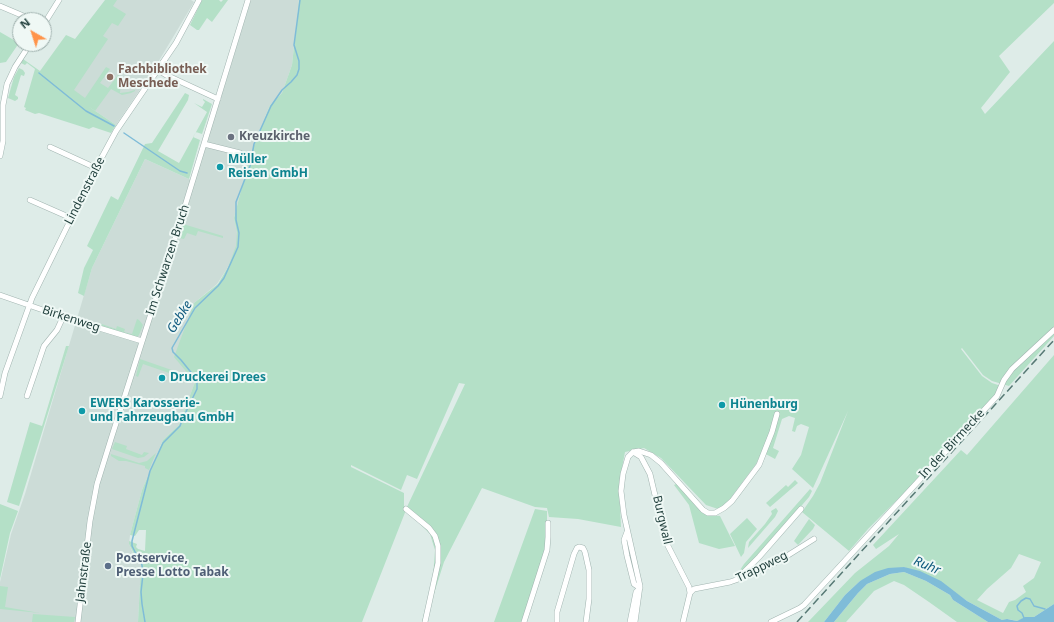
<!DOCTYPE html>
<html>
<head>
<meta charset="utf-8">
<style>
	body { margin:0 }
	#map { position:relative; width:1054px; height:622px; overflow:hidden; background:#deece8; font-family:"Noto Sans",sans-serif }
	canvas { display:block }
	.north { position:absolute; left:12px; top:12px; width:40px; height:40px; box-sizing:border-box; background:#eff8f5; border:1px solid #9badaa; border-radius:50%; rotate:321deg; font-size:11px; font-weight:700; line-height:16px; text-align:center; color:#1e3d3a }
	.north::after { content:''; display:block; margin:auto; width:14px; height:18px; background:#ff9349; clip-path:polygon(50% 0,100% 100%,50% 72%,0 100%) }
</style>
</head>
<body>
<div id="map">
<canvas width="1054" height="622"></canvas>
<div class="north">N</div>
</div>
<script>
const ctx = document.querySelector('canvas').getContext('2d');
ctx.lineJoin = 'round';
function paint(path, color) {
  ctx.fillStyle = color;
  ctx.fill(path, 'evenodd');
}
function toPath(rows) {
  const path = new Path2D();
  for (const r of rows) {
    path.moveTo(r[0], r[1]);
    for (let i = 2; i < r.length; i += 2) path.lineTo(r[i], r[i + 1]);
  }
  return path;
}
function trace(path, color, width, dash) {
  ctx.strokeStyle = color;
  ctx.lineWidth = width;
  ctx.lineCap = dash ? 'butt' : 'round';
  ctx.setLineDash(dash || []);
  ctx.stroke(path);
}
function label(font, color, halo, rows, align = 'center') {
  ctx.font = font + ' "Noto Sans",sans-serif';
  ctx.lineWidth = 4;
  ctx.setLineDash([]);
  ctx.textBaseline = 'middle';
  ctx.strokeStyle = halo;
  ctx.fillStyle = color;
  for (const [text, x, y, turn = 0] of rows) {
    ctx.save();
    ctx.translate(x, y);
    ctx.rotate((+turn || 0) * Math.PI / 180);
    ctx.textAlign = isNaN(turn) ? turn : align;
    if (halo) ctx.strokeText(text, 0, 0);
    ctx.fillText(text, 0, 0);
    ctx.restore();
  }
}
paint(toPath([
	[115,0,191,0,194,2,154,69,116,125,63,89,117,11,111,7],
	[251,0,299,0,292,65,282,93,270,105,250,155,234,218,237,233,237,246,228,267,217,284,194,303,195,382,179,425,163,440,142,490,130,535,129,544,136,560,141,565,138,622,0,622,0,582,11,534,25,494,92,268,145,159,189,179,195,181]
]), '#ccdcd7');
paint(toPath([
	[105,0,117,0,113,6,126,14,118,26,112,23,103,36,108,39,74,90,85,98,106,67,110,69,100,83,108,88,118,75,121,77,119,80,121,81,120,93,128,92,135,90,135,91,131,93,122,95,111,89,95,111,88,106,116,125,111,133,93,127,89,129,39,113,35,114,25,110,26,108,24,107,35,69,27,63,25,65,21,63,23,59,40,71,66,35,75,39],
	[202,0,219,0,221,2,223,0,228,0,212,22,207,18,199,30,197,30,190,25],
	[299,0,1054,0,1054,3,999,56,1010,72,981,108,985,114,1054,41,1054,336,1009,386,992,381,983,375,962,348,961,349,982,376,992,383,1001,386,997,394,923,474,868,529,849,551,802,512,813,496,820,483,848,411,813,488,792,469,801,455,809,427,801,424,797,426,795,432,792,431,795,418,789,416,782,419,773,448,779,451,775,459,762,452,756,464,727,503,718,509,706,505,661,458,644,448,625,452,619,484,621,527,578,519,549,517,547,508,535,507,482,488,444,562,425,622,422,622,433,578,435,550,430,534,406,510,362,622,138,622,141,565,137,560,129,544,129,541,137,544,136,547,138,549,145,551,146,530,139,530,135,536,130,535,142,490,163,440,179,425,195,382,174,357,194,303,218,284,228,267,236,246,237,233,234,218,250,155,270,105,282,93,292,65],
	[459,383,465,384,406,509,404,509,404,493,351,467,351,465,401,490,407,475,417,479],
	[0,32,19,43,6,62,0,63],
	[19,68,23,70,25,73,24,76,21,75,15,95,18,97,18,99,15,101,8,98,14,77],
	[185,93,189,95,188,100,158,151,179,163,207,112,194,103,202,107,205,102,203,100,203,99,212,104,202,134,196,132,193,137,200,140,189,179,145,159,92,268,84,296,78,293,84,268,93,250,87,246,111,196,118,200,145,144,152,143],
	[183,224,223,236,223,238,198,231,196,236,187,233,184,239,179,238],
	[137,319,139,320,143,325,139,335,136,338,95,324,96,322,116,329,117,326,125,329,124,332,132,334],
	[66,346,69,346,19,506,7,502,30,422,42,426],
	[1054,355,1054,604,1034,617,1025,618,1017,621,1008,619,1002,620,967,601,957,594,904,567,860,581,845,595,824,622,808,622,855,573,889,546,899,534,876,549,873,545,961,450,967,455],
	[1019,554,1041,562,1034,578,1023,586,1026,592,1015,600,1009,602,1003,613,977,600,987,589,1011,568],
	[140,359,186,375,185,378,176,375,177,373,173,372,172,374,143,364,138,377,136,376],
	[115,442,127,446,126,449,142,455,144,452,149,453,144,457,138,458,112,449],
	[156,453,149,470,145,468,145,466,126,461,119,461,111,456,111,454,139,463,147,461],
	[795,480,798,483,770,507,766,503,786,485,788,487],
	[678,483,708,515,720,516,735,546,719,549,699,543,689,505,674,485],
	[810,489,812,491,809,497,760,554,738,577,736,576,744,564],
	[0,504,18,511,10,533,0,579],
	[776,508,778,511,775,517,748,548,749,542,765,524,772,514,771,511],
	[535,509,547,511,547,544,523,622,494,622],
	[747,518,757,529,746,542,744,553,741,557,730,534],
	[809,519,815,525,813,529,798,545,794,541],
	[904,572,926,581,950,595,953,600,988,622,957,622,929,602,904,585,894,581,874,591,846,622,834,622,858,593,867,584,890,574],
	[0,586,8,587,5,607,40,613,0,609],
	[33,614,75,617,74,622,32,622]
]), '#b4e0c7');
paint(toPath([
	[904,567,920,571,941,581,967,601,1002,620,1007,619,1017,621,1025,617,1034,617,1054,604,1054,622,988,622,953,600,950,595,926,581,904,572,890,574,867,584,858,593,834,622,824,622,845,595,860,581,875,572,888,568]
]), '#7fbcd8');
trace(toPath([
	[39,73,86,111,114,126],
	[124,133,180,171,187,173],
	[1024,618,1022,613,1018,610,1017,606,1021,601,1026,598,1030,599,1034,606,1045,609],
	[145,622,142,604,141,592,143,574,142,565,132,546,132,541,150,471,163,443,180,426,183,418,197,389,197,382,194,376,181,360,173,352,172,348,195,308,218,286,224,278,238,247,239,233,236,220,236,202,250,166,254,144,271,106,282,90,291,82,297,75,299,69,299,61,294,45,300,0]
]), '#7fbcd8', 1.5);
const minor = toPath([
	[0,6,33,20],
	[44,24,59,0],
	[158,70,166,75,218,99],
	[204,144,240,153],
	[50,147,96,168],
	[0,156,3,141,3,105,7,84,15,67,30,44],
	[30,200,71,218],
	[0,295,63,317,142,341],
	[0,396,5,373,32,298,96,168,116,131,176,43,199,0],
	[27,396,44,346,57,330,63,317],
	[633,452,641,457,650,474,666,542,689,587,690,593],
	[406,509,429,528,435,536,438,546,438,563,425,622],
	[627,532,624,540,627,556,634,584,640,588,636,592,630,622],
	[737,579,759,557,801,509],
	[78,622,90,521,97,484,111,439,177,232,248,0],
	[524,622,547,550,548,537,548,523],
	[557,622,557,612,574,554,577,548,579,547,583,548,585,552,589,570,589,599,586,622],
	[635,622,640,586,624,515,621,491,623,474,628,457,633,452,639,451,651,455,661,463,703,510,708,513,715,513,724,508,732,501,759,465,772,432,777,414],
	[683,622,690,593,694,589,730,582,753,574,782,559,814,539],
	[771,622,800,608,804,605,997,396,1004,380,1012,369,1054,330]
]);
trace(minor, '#a1b4b0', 6);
trace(minor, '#fff', 5);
trace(toPath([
	[797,622,1054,340]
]), '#577975', 1.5, [8, 4]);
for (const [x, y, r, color] of [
	[110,77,4,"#8d6e63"],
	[231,137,4,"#6b7280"],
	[220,167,4,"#0f9aa8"],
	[162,378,4,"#0f9aa8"],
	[722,405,4,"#0f9aa8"],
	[82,411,4,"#0f9aa8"],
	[108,566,4,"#5c6f8a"]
]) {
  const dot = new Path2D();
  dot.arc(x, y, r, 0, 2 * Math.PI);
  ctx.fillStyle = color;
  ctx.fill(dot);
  trace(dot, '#eff8f5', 1.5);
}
label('bold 12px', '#785e54', '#eff8f5', [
	["Fachbibliothek",118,70],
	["Meschede",118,84]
], 'left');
label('bold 12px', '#5b616d', '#eff8f5', [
	["Kreuzkirche",239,137]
], 'left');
label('bold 12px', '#0d838f', '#eff8f5', [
	["Müller",228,160],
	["Reisen GmbH",228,174],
	["Druckerei Drees",170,378],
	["EWERS Karosserie-",90,404],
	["und Fahrzeugbau GmbH",90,418],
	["Hünenburg",730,405]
], 'left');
label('12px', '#1e3d3a', '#eff8f5', [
	["Lindenstraße",85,191,-63],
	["Im Schwarzen Bruch",168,260,-72],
	["Birkenweg",71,319,18],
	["In der Birmecke",952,444,-47],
	["Burgwall",662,520,77],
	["Trappweg",762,567,-26],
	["Jahnstraße",84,572,-83]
]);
label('bold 12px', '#4e5e75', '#eff8f5', [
	["Postservice,",116,559],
	["Presse Lotto Tabak",116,573]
], 'left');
label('italic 13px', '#115b7f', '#eff8f5', [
	["Gebke",180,317,-58],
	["Ruhr",927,566,23]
]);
</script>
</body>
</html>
